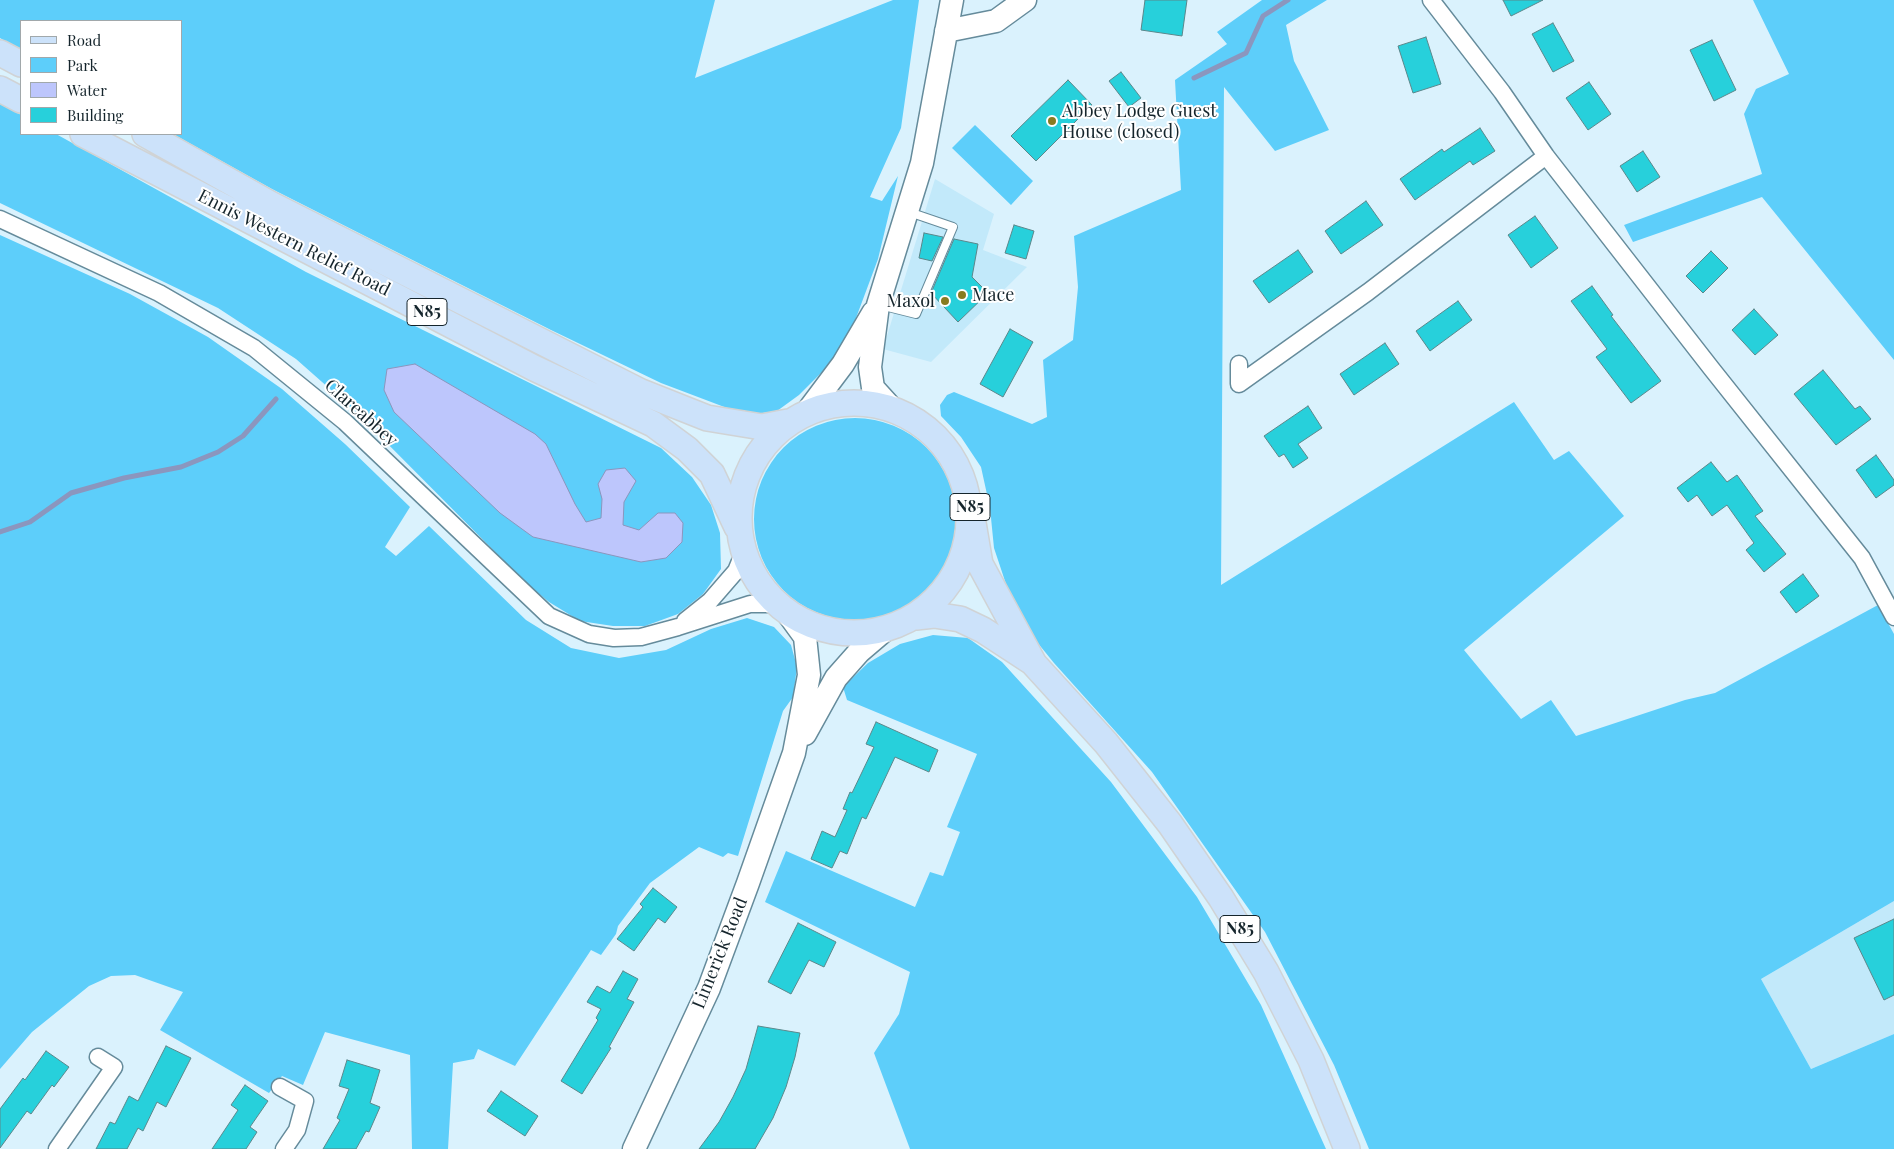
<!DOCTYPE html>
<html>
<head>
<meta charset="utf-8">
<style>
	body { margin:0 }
	#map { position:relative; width:1894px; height:1149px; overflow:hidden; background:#daf2fd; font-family:"Playfair Display",serif }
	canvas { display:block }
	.legend { position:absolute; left:20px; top:20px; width:162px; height:115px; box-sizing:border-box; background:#fff; border:1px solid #a1a8ab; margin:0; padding:6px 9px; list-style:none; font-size:15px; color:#15252c }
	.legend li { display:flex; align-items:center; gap:10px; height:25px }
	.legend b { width:25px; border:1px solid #a1a8ab }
</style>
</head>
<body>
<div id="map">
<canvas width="1894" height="1149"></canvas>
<ul class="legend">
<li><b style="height:6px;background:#cce2fa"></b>Road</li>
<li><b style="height:14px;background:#5dcefa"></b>Park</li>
<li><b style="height:14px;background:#bdc6fc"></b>Water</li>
<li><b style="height:14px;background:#27d0db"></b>Building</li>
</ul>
</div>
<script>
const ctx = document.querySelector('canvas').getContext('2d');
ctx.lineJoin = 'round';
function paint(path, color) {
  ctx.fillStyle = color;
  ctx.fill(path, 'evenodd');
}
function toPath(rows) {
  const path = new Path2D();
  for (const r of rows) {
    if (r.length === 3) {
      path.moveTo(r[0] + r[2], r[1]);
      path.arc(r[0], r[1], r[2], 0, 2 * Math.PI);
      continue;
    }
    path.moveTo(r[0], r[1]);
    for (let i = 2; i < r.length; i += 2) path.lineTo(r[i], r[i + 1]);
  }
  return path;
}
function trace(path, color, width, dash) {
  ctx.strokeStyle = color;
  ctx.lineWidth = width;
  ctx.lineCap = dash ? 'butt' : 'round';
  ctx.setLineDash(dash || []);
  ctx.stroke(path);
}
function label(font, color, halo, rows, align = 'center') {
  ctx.font = font + ' "Playfair Display",serif';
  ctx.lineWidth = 4;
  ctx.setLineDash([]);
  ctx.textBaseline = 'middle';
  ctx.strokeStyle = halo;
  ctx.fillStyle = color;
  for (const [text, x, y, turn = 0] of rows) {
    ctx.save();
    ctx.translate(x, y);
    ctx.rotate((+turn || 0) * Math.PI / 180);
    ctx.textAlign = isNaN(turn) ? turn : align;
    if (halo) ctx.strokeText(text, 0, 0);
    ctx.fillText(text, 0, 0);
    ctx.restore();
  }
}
paint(toPath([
	[935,179,994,214,983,250,1027,267,931,362,883,349],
	[1894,901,1894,1034,1811,1069,1761,979]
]), '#c2e9fa');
paint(toPath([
	[0,0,715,0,695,78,893,0,919,0,901,128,870,197,882,201,898,176,878,259,856,318,832,362,799,395,777,411,755,414,727,408,661,383,551,330,272,189,173,134,181,134,181,21,21,21,21,50,0,38],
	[1262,0,1327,0,1286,25,1294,61,1329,130,1275,151,1224,87,1221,585,1514,402,1554,460,1569,451,1624,516,1464,650,1521,719,1551,700,1576,736,1685,700,1715,693,1878,605,1894,634,1894,901,1761,979,1811,1069,1894,1034,1894,1149,1369,1149,1334,1065,1265,932,1152,772,1054,663,1028,631,1009,593,994,548,990,508,981,467,961,437,941,416,940,405,947,395,954,392,1032,424,1047,417,1043,360,1073,340,1078,287,1074,236,1181,190,1175,80,1227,44,1217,32],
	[1753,0,1894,0,1894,360,1762,197,1633,242,1624,225,1762,174,1744,114,1756,89,1789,74],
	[0,103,21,115,21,134,56,134,306,272,661,448,692,477,711,505,720,533,721,569,703,594,678,614,645,626,613,626,580,621,549,602,527,584,356,412,296,359,218,308,0,203],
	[975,125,1033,181,1011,205,952,148],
	[0,235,130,294,208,337,282,389,345,444,410,507,385,547,396,556,429,526,526,620,571,648,619,658,666,650,711,629,747,618,774,627,791,645,797,667,793,697,783,711,738,856,728,853,723,857,699,847,650,883,618,926,616,934,601,955,591,950,515,1066,478,1049,474,1059,453,1063,448,1149,412,1149,410,1055,325,1032,303,1085,282,1076,269,1093,160,1030,183,992,135,975,111,976,89,986,32,1032,0,1069],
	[855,519,101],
	[933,635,968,638,1002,662,1111,782,1197,897,1261,1005,1326,1149,910,1149,874,1053,899,1014,910,972,765,902,786,851,915,907,930,872,943,876,960,832,947,827,977,754,847,700,843,687,868,663,900,644]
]), '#5dcefa');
const water = toPath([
	[415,364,535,434,546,444,575,504,586,522,601,518,602,499,598,484,606,470,625,468,636,481,624,502,623,525,639,530,658,513,675,513,683,523,682,542,666,558,641,562,533,537,500,513,394,412,384,390,387,369,415,364]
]);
paint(water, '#bdc6fc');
trace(water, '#8b96be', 1);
trace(toPath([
	[1194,78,1246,53,1263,16,1288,0],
	[0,532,30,522,71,493,124,478,181,467,218,452,243,436,276,399]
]), '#8b96be', 5);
const building = toPath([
	[1145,0,1187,0,1182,36,1141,30,1145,0],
	[1503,0,1543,0,1511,16,1503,0],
	[1553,23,1574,61,1553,72,1532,34,1553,23],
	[1426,37,1441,84,1413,93,1398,46,1426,37],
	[1712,40,1736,90,1714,101,1690,50,1712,40],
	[1121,72,1141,98,1129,107,1109,81,1121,72],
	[1068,80,1092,105,1036,161,1011,136,1068,80],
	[1589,82,1611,114,1588,130,1566,98,1589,82],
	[1480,128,1495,151,1473,165,1470,161,1415,200,1400,179,1442,149,1444,152,1480,128],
	[1643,151,1660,177,1637,192,1620,166,1643,151],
	[1366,201,1383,225,1341,254,1325,231,1366,201],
	[1535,216,1558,248,1531,268,1508,235,1535,216],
	[1014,225,1034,231,1026,259,1005,253,1014,225],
	[924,233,943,237,932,261,919,258,924,233],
	[954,239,978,244,972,277,988,293,958,322,931,293,954,239],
	[1298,250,1313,272,1269,303,1253,281,1298,250],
	[1711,251,1728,268,1703,293,1686,276,1711,251],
	[1592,286,1613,315,1611,316,1661,381,1631,403,1596,357,1607,349,1571,301,1592,286],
	[1458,301,1472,320,1430,351,1416,331,1458,301],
	[1754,309,1778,335,1755,355,1732,330,1754,309],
	[1010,329,1033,342,1003,397,980,384,1010,329],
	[1385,343,1399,364,1354,395,1340,374,1385,343],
	[1823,370,1855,409,1860,406,1871,419,1836,445,1794,394,1823,370],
	[1308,406,1322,428,1298,444,1308,458,1293,468,1284,454,1279,457,1264,436,1308,406],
	[1876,455,1894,480,1894,485,1876,498,1856,470,1876,455],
	[1711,462,1727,482,1737,475,1763,511,1755,516,1786,554,1764,572,1746,550,1754,543,1727,505,1712,516,1697,495,1688,502,1677,488,1711,462],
	[1803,574,1819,596,1796,613,1780,592,1803,574],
	[876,722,938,750,929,772,895,757,866,819,862,817,847,854,840,851,832,868,811,859,822,831,835,837,847,810,843,809,850,792,852,793,874,747,866,744,876,722],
	[653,888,677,907,665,923,658,918,634,951,617,939,643,907,640,904,653,888],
	[1894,919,1894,995,1884,1000,1854,938,1894,919],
	[798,923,836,942,824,967,809,960,791,994,768,982,798,923],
	[623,971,638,979,627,999,634,1002,609,1047,611,1048,582,1094,561,1081,598,1020,596,1018,601,1009,587,1002,597,986,610,993,623,971],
	[758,1026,800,1033,795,1057,786,1087,773,1118,755,1149,699,1149,719,1122,733,1097,746,1069,758,1026],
	[166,1046,191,1058,166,1107,157,1102,143,1131,138,1128,127,1149,96,1149,110,1122,115,1124,129,1096,138,1101,166,1046],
	[46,1051,69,1067,54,1087,52,1085,31,1114,27,1111,0,1148,0,1109,23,1078,25,1080,46,1051],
	[347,1060,380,1070,370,1103,380,1107,369,1132,366,1131,356,1149,323,1149,340,1120,337,1118,349,1089,339,1086,347,1060],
	[245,1085,268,1101,250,1127,257,1132,246,1149,212,1149,238,1110,231,1105,245,1085],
	[501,1091,538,1116,525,1136,487,1111,501,1091]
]);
paint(building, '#27d0db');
trace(building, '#5b878b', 1);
const lane = toPath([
	[880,305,916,314,953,227,909,212]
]);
const street = toPath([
	[1431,0,1502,92,1546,156,1711,368,1862,558,1894,617],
	[0,219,159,293,254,348,345,422,549,616,589,634,614,638,641,637,678,627,750,604,774,604],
	[1239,364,1239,384,1368,292,1546,156],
	[685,621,710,601,736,571,743,554],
	[280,1087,305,1101,297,1130,284,1149],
	[57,1149,114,1067,98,1057]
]);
const secondary = toPath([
	[946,31,996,21,1025,0],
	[893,410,873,388,870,367,878,305,922,163,952,0],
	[807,412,843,364,873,313],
	[805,734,836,678,859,652,886,629],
	[634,1149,709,988,748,883,794,753,809,675,805,637,789,615]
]);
const primary = toPath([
	[0,53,21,64],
	[0,89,21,100],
	[83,134,534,368,653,424,687,449,712,474,737,527],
	[145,134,270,204,639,391,707,418,762,427,788,422],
	[854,518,115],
	[971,511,980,564,1034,664,1106,743,1170,824,1221,898,1266,972,1311,1060,1347,1149],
	[916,617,934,615,960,619,983,630,1032,662]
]);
trace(lane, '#658b9b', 10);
trace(street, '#658b9b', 19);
trace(secondary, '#658b9b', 25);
trace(primary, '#d0d3d5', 28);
trace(lane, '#fff', 8);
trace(street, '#fff', 16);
trace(secondary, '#fff', 22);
trace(primary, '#cce2fa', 25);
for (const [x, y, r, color] of [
	[1052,121,5,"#877b20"],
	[962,295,5,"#877b20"],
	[945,301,5,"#877b20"]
]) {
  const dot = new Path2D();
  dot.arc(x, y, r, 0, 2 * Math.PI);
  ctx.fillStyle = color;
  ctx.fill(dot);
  trace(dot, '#fff', 2);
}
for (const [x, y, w] of [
	[427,312,40],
	[970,507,40],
	[1240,929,40]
]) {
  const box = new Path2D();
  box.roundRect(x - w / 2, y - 13.5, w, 27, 4);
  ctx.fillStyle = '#fff';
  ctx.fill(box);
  trace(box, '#15252c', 1);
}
label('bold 16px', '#15252c', null, [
	["N85",427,312],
	["N85",970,507],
	["N85",1240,929]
]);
label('18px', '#15252c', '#fff', [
	["Abbey Lodge Guest",1062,111],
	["House (closed)",1062,132],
	["Mace",972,295],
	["Maxol",935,301,"right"]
], 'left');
label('18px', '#15252c', '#fff', [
	["Ennis Western Relief Road",294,243,27],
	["Clareabbey",361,413,42],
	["Limerick Road",720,953,-68]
]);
</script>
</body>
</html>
